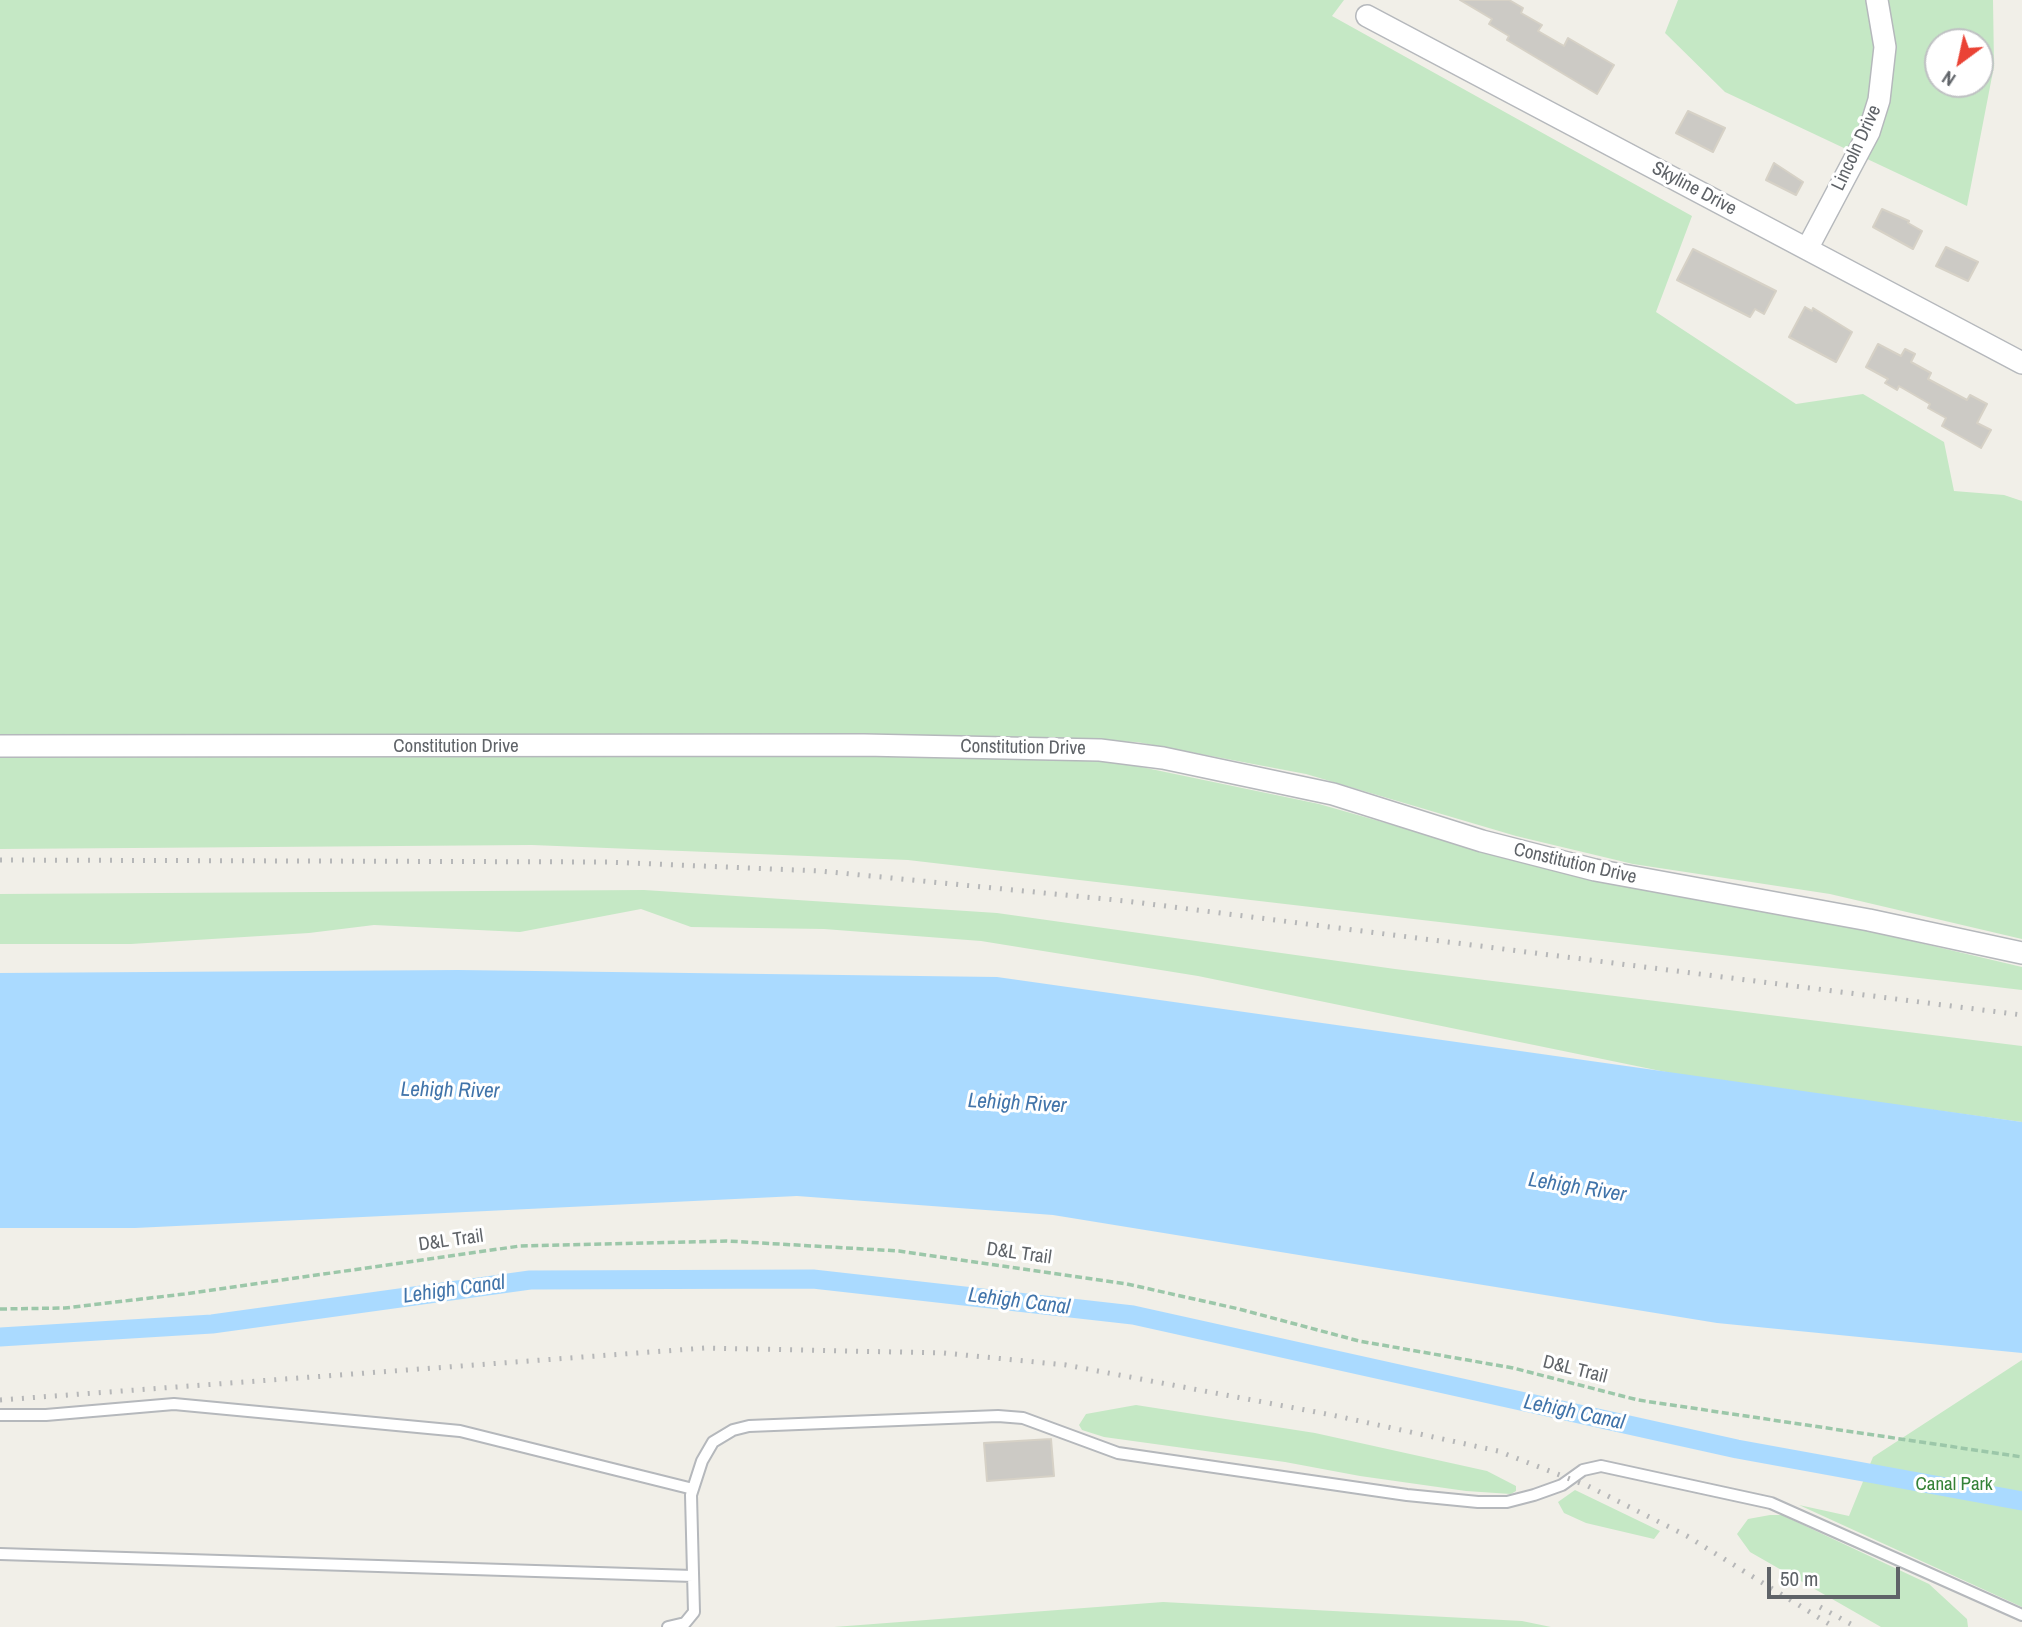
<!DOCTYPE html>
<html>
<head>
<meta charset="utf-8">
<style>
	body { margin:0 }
	#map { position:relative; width:2022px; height:1627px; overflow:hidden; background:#f1efe8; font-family:"Archivo Narrow",sans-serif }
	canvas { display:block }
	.north { position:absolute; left:1924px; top:28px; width:70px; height:70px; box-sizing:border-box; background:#fff; border:2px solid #bfc1c3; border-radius:50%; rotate:213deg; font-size:19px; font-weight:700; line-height:28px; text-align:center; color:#5f6368 }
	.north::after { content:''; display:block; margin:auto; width:24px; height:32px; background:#ea4335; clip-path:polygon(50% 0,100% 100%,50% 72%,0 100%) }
	.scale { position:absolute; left:1767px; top:1567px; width:133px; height:32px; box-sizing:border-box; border:4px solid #5f6368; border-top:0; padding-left:9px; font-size:21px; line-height:24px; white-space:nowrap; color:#5f6368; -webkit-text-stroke:5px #fff; paint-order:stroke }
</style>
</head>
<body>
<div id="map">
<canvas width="2022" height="1627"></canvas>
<div class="north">N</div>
<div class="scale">50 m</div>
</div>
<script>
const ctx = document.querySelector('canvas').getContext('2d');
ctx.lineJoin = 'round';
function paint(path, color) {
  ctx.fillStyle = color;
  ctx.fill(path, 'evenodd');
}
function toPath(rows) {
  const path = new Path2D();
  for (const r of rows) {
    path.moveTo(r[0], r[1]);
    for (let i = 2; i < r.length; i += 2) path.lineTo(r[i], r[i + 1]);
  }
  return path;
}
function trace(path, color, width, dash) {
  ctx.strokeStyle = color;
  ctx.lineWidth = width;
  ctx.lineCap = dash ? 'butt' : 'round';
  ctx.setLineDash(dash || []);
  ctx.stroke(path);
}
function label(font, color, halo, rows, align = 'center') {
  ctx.font = font + ' "Archivo Narrow",sans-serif';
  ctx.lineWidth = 6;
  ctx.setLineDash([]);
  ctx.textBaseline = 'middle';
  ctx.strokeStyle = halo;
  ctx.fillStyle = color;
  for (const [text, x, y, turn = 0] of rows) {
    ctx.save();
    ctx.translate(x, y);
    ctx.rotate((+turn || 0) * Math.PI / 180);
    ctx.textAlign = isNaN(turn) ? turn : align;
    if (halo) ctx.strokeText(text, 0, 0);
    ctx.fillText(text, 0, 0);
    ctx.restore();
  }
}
paint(toPath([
	[0,0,1344,0,1332,16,1692,216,1656,312,1796,404,1863,394,1944,442,1954,491,2004,495,2022,501,2022,939,1830,894,1633,864,1516,836,1306,774,1137,742,881,735,136,737,0,734],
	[1678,0,1993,0,1994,66,1967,206,1725,92,1665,33],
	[1938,42,1980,42,1980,84,1938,84],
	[0,754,784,755,1098,758,1319,804,1470,847,1840,924,2022,967,2022,990,908,860,532,845,0,849],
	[644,890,997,913,1395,969,2022,1046,2022,1122,1690,1077,1198,976,981,941,824,929,691,927,641,909,520,932,374,925,309,933,131,944,0,944,0,894],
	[2022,1360,2022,1607,1799,1505,1849,1516,1873,1457],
	[1136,1405,1315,1433,1410,1454,1487,1471,1516,1486,1516,1491,1511,1494,1466,1491,1360,1476,1285,1462,1104,1437,1082,1430,1079,1425,1086,1414],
	[1575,1490,1660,1531,1654,1539,1586,1523,1564,1513,1558,1502],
	[1770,1515,1782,1515,1929,1584,1967,1619,1968,1627,1881,1627,1750,1552,1737,1534,1748,1519],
	[1163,1602,1522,1621,1551,1627,834,1627]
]), '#c5e8c5');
paint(toPath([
	[458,970,997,977,2022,1122,2022,1353,1717,1323,1053,1215,797,1196,135,1228,0,1228,0,973]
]), '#aadaff');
trace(toPath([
	[0,1337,212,1324,530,1280,813,1279,1133,1315,1737,1449,2022,1501]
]), '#aadaff', 19);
const building = toPath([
	[1460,0,1509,0,1523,8,1521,13,1542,25,1538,31,1564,46,1568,38,1614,65,1597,94,1507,40,1509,36,1489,24,1492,19,1460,0],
	[1688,111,1725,128,1713,152,1676,133,1688,111],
	[1774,163,1803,182,1796,195,1766,180,1774,163],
	[1882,209,1909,221,1908,223,1922,231,1913,249,1873,227,1882,209],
	[1946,247,1978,262,1968,281,1936,266,1946,247],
	[1693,249,1776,291,1764,314,1755,309,1750,317,1677,280,1693,249],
	[1805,307,1812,311,1813,308,1852,332,1836,362,1789,337,1805,307],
	[1878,344,1901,356,1905,349,1915,354,1911,362,1931,373,1928,379,1967,400,1970,395,1987,404,1977,423,1991,430,1981,448,1942,426,1946,418,1928,408,1930,404,1899,386,1897,390,1885,383,1888,379,1866,367,1878,344],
	[1051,1439,1054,1476,987,1481,984,1443,1051,1439]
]);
paint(building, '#cccac5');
trace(building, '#d6d1c6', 2);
const lane = toPath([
	[0,1415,46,1415,174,1404,460,1431,693,1489],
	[0,1554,693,1576],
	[668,1627,685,1623,694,1612,691,1495,702,1461,713,1442,733,1430,749,1426,998,1416,1023,1418,1118,1453,1407,1495,1478,1502,1507,1502,1534,1495,1562,1485,1583,1470,1601,1466,1771,1503,2022,1615]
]);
const street = toPath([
	[1367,16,2022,363],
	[1807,249,1869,132,1879,100,1885,47,1877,0],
	[0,746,864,745,1100,750,1163,758,1333,794,1482,841,1595,870,1869,920,2022,953]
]);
trace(lane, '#b5b8bc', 14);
trace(street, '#b5b8bc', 24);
trace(toPath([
	[0,1309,65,1308,184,1294,520,1246,727,1241,899,1251,1127,1284,1239,1309,1359,1341,1513,1368,1638,1400,2022,1457]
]), '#9cc7a9', 3.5, [7, 3.5]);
trace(lane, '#fff', 10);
trace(street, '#fff', 21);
trace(toPath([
	[0,860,607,862,820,871,1126,901,2022,1015],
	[0,1400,705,1348,944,1353,1066,1365,1332,1415,1498,1451,1588,1486,1687,1536,1834,1627],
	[1820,1607,1856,1627]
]), '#b6b7b8', 5, [2, 9]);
label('19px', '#5f6368', '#fff', [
	["Lincoln Drive",1857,148,-65],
	["Skyline Drive",1694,189,28],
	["Constitution Drive",456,747],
	["Constitution Drive",1023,748,1],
	["Constitution Drive",1575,864,13],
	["D&L Trail",451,1241,-8],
	["D&L Trail",1019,1254,8],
	["D&L Trail",1575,1370,14]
]);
label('19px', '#348238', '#fff', [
	["Canal Park",1954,1485]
]);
label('italic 21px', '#4174aa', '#fff', [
	["Lehigh River",450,1091,1],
	["Lehigh River",1017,1104,3],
	["Lehigh River",1577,1188,9],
	["Lehigh Canal",454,1290,-8],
	["Lehigh Canal",1019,1302,7],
	["Lehigh Canal",1574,1413,12]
]);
</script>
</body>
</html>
